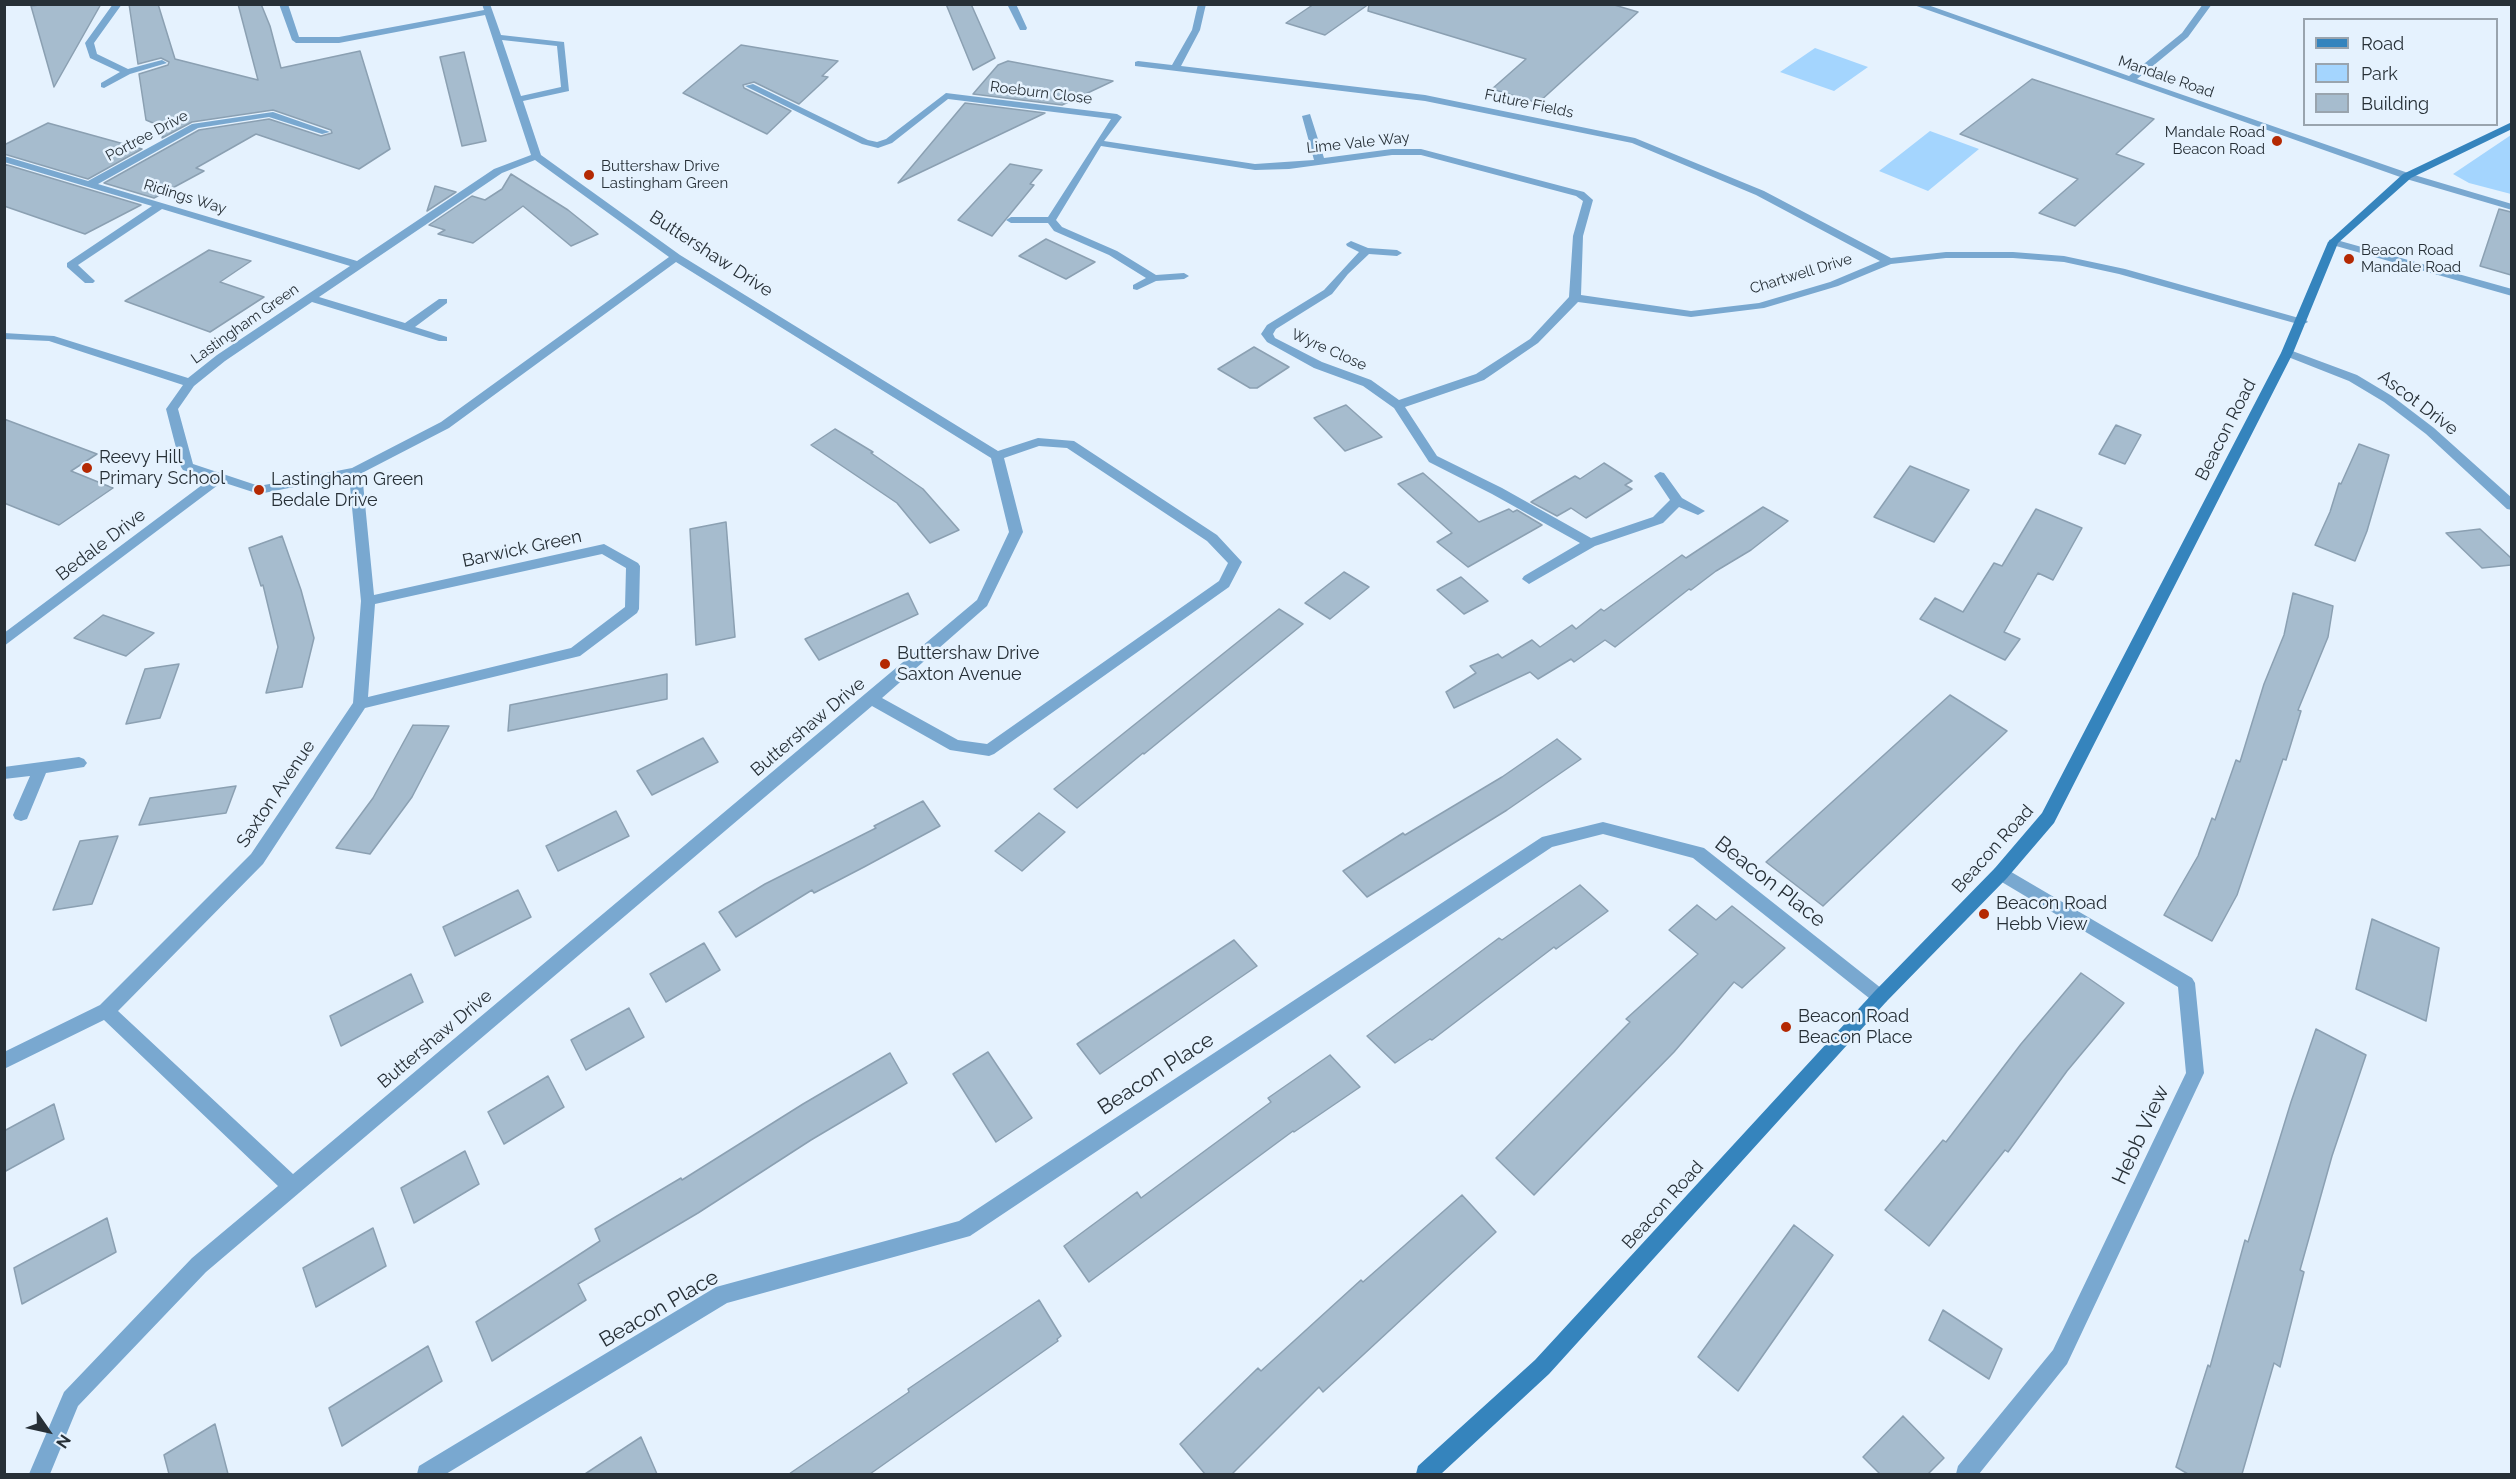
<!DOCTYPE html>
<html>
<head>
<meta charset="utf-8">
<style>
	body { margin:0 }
	#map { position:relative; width:2516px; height:1479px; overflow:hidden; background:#e5f2fe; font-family:Raleway,sans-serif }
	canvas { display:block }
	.frame { position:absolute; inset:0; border:6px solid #273037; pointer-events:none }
	.legend { position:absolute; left:2303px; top:18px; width:195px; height:108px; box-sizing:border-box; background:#e5f2fe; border:2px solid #99a4ae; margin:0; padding:8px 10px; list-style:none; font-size:18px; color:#273037 }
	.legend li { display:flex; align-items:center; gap:12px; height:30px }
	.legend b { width:30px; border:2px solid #99a4ae }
	.north { position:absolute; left:18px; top:1401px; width:60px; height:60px; -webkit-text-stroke:4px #e5f2fe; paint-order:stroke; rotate:124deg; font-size:16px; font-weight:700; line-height:24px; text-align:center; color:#273037 }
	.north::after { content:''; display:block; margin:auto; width:21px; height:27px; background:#273037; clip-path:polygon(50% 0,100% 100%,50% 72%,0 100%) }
</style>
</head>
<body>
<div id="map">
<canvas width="2516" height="1479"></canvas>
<div class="frame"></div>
<ul class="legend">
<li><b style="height:8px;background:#3584bd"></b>Road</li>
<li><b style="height:16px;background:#a4d5fe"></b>Park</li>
<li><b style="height:16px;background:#a6bcce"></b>Building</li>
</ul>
<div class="north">N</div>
</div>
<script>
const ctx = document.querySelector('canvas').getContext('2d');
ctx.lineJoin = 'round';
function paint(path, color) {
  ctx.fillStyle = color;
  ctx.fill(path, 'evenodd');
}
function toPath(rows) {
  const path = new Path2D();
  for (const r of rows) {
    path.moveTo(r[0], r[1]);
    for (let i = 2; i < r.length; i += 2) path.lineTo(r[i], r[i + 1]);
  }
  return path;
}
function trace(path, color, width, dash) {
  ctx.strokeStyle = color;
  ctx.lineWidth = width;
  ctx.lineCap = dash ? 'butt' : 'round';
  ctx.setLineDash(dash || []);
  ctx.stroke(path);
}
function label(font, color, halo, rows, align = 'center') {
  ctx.font = font + ' Raleway,sans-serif';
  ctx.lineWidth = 5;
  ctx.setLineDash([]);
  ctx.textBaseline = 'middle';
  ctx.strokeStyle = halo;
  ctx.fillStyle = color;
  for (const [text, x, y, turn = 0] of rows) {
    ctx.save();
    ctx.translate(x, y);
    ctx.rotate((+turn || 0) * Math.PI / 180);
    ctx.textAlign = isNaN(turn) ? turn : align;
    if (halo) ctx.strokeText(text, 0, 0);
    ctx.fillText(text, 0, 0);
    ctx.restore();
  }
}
paint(toPath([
	[1815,48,1868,67,1834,91,1780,72],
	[1930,131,1979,149,1928,191,1879,171],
	[2511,135,2511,194,2469,183,2453,174]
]), '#a4d5fe');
const building = toPath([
	[48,4,101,4,54,87,31,6,48,4],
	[129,4,158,4,175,59,258,80,238,4,261,4,270,26,281,68,360,51,390,149,359,169,256,134,196,168,204,171,154,198,104,183,199,130,269,119,321,136,332,133,331,130,273,110,192,122,162,138,165,128,146,120,139,74,168,65,169,62,161,58,138,64,129,4],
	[946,4,971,4,995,58,973,70,946,4],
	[1314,4,1369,4,1325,35,1286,23,1314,4],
	[1369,4,1611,4,1638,12,1538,103,1492,89,1526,59,1368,11,1369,4],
	[741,45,838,61,822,76,828,77,799,104,754,82,743,85,744,88,791,111,767,134,683,93,741,45],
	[464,52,486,141,462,146,440,57,464,52],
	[1008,61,1113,81,1062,105,973,94,998,65,1008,61],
	[2032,79,2154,119,2116,154,2144,164,2075,226,2039,213,2078,179,1960,134,2032,79],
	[965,103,1045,113,898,183,965,103],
	[48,123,142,149,88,179,4,154,4,145,48,123],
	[4,164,141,205,85,234,4,206,4,164],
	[1010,164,1042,170,1030,184,1034,185,992,236,958,220,1010,164],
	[511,174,568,210,598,234,571,246,523,206,473,243,438,234,445,230,429,225,472,196,485,200,502,189,511,174],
	[435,186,456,192,427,211,435,186],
	[2499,209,2511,212,2511,275,2480,266,2499,209],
	[1046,239,1095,262,1066,279,1019,256,1046,239],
	[209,250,251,261,220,282,264,297,210,332,125,301,209,250],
	[1254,347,1289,367,1257,388,1250,388,1218,369,1254,347],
	[1346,405,1382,437,1345,451,1314,418,1346,405],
	[4,419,97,454,71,471,113,488,59,525,4,503,4,419],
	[2116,425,2141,435,2125,464,2099,454,2116,425],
	[835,429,873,452,871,453,923,489,959,530,930,543,897,503,811,445,835,429],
	[2359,444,2389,455,2367,531,2355,561,2315,545,2330,512,2339,483,2341,484,2359,444],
	[1604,463,1632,481,1625,485,1632,489,1586,518,1571,508,1557,516,1531,502,1575,476,1580,479,1604,463],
	[1910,466,1969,490,1934,542,1874,517,1910,466],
	[1423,473,1479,522,1509,509,1513,512,1517,510,1542,525,1468,567,1437,542,1452,533,1398,484,1423,473],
	[1763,507,1788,521,1751,550,1716,571,1691,590,1689,589,1615,647,1605,640,1574,662,1571,659,1538,679,1530,672,1454,708,1446,692,1476,673,1470,666,1498,654,1502,658,1532,640,1540,647,1572,625,1576,629,1601,609,1604,611,1682,555,1686,558,1763,507],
	[2036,509,2082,528,2053,580,2038,573,2004,632,2020,639,2005,660,1920,619,1935,598,1963,612,1994,563,2002,566,2036,509],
	[726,522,735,637,696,645,690,529,726,522],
	[2480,529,2511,558,2511,565,2482,568,2446,533,2480,529],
	[282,536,301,590,314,638,302,687,266,693,278,647,263,585,261,586,249,548,282,536],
	[1344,572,1369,587,1330,619,1305,603,1344,572],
	[1461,577,1488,601,1464,614,1437,590,1461,577],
	[908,593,918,614,819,660,805,639,908,593],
	[2293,593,2333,606,2328,637,2298,710,2301,711,2286,760,2283,759,2237,895,2212,941,2164,915,2198,856,2212,818,2215,820,2236,760,2240,762,2264,684,2284,635,2293,593],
	[1279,609,1303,624,1144,754,1143,753,1077,808,1054,789,1279,609],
	[103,615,154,633,126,656,74,638,103,615],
	[179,664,160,718,126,724,145,669,179,664],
	[667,674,667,699,508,731,510,705,667,674],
	[1950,695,2007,731,1823,906,1766,862,1950,695],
	[413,725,449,726,412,797,370,854,336,848,373,798,413,725],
	[703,738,718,762,652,795,637,771,703,738],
	[1557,739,1581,759,1507,810,1367,897,1343,871,1403,833,1405,835,1502,777,1557,739],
	[236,786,226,813,139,825,150,798,236,786],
	[923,801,940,826,864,867,814,893,812,890,736,937,719,912,765,884,876,828,874,826,923,801],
	[616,811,629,836,558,871,546,846,616,811],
	[1039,813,1065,832,1022,871,995,851,1039,813],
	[118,836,92,904,53,910,80,841,118,836],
	[1580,885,1608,911,1556,949,1554,947,1432,1040,1430,1039,1395,1063,1367,1036,1499,938,1502,940,1580,885],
	[518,890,531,917,455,956,443,927,518,890],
	[1697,905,1716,920,1732,906,1785,948,1742,988,1734,982,1674,1052,1534,1195,1496,1158,1630,1022,1626,1019,1698,954,1669,930,1697,905],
	[2372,919,2439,948,2426,1021,2356,989,2372,919],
	[1234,940,1257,966,1100,1074,1077,1044,1234,940],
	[704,943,720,970,666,1002,650,974,704,943],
	[2081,973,2124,1003,2067,1071,2008,1152,2005,1150,1929,1246,1885,1210,1943,1140,1946,1142,2021,1044,2081,973],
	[411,974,423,1002,341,1046,330,1016,411,974],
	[629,1008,644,1037,586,1070,571,1040,629,1008],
	[2316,1029,2366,1055,2332,1156,2300,1270,2304,1272,2280,1367,2274,1363,2242,1474,2188,1474,2176,1467,2208,1365,2210,1367,2245,1240,2248,1242,2291,1102,2316,1029],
	[988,1052,1032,1118,996,1142,953,1074,988,1052],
	[890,1053,907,1083,811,1140,698,1213,578,1284,586,1300,492,1361,476,1322,600,1241,595,1229,681,1178,682,1180,803,1104,890,1053],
	[1330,1055,1360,1087,1294,1132,1293,1131,1089,1282,1064,1246,1137,1192,1141,1198,1271,1102,1268,1098,1330,1055],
	[548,1076,564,1107,504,1144,488,1112,548,1076],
	[54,1104,64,1139,4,1172,4,1131,54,1104],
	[465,1151,479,1184,414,1223,401,1188,465,1151],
	[1462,1195,1496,1232,1323,1392,1319,1387,1232,1474,1205,1474,1180,1444,1258,1368,1261,1371,1361,1280,1363,1282,1462,1195],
	[107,1218,116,1252,22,1304,14,1268,107,1218],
	[1794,1225,1833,1255,1738,1391,1698,1357,1794,1225],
	[373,1228,386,1266,316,1307,303,1268,373,1228],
	[1039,1300,1061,1336,1057,1339,1058,1341,870,1474,789,1474,909,1392,908,1389,1039,1300],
	[1943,1310,2002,1349,1989,1379,1929,1340,1943,1310],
	[428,1346,442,1381,342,1446,329,1408,428,1346],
	[1903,1416,1944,1458,1928,1474,1880,1474,1863,1457,1903,1416],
	[215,1424,228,1474,169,1474,164,1455,215,1424],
	[641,1437,657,1474,585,1474,641,1437]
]);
paint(building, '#a6bcce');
trace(building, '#8ba0b2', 1.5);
paint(toPath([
	[113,4,122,4,94,43,97,54,128,69,162,60,167,63,130,74,104,88,101,87,101,83,120,72,90,58,85,43,113,4],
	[279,4,288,4,299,37,339,37,484,10,482,4,490,4,501,35,564,42,569,91,523,101,541,155,680,255,998,451,1038,438,1074,441,1217,535,1242,562,1229,587,994,754,989,756,950,750,872,706,206,1272,78,1406,50,1474,29,1474,64,1392,192,1258,278,1186,104,1020,4,1069,4,1052,100,1005,251,854,353,703,361,601,349,476,259,494,222,482,4,646,4,633,210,479,183,470,181,467,166,409,183,385,49,341,4,339,4,333,54,336,188,378,217,355,350,266,162,209,78,265,95,281,93,283,85,283,67,267,67,263,152,206,4,162,4,156,88,181,192,124,273,112,330,132,322,134,269,117,198,128,98,184,357,261,494,169,531,155,485,15,339,43,296,43,292,40,279,4],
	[502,40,557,46,561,87,521,96,502,40],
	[535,160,669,257,441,422,352,468,259,486,193,464,178,409,194,386,225,361,312,302,439,341,447,341,447,337,415,327,447,303,447,299,439,299,405,323,319,297,502,173,535,160],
	[676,262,991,458,1009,532,977,600,293,1174,118,1011,263,864,365,708,580,656,637,613,639,609,640,566,638,563,604,544,374,595,362,473,449,428,676,262],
	[1039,446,1067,448,1207,541,1228,563,1219,581,987,744,958,740,882,698,987,606,1023,532,1004,458,1039,446],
	[602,554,626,568,625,607,571,648,368,697,375,604,602,554],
	[1007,4,1016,4,1027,28,1026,30,1020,30,1007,4],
	[1198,4,1206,4,1200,30,1181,66,1425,95,1635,138,1764,191,1891,258,1946,252,2013,252,2064,256,2125,269,2306,320,2308,322,2302,325,2298,324,2119,274,2064,262,2013,258,1946,258,1891,264,1838,286,1764,308,1691,317,1578,302,1538,343,1484,380,1405,407,1437,456,1502,488,1591,538,1653,517,1670,500,1654,476,1660,472,1664,473,1682,498,1705,511,1698,515,1679,507,1663,523,1595,546,1529,584,1522,579,1524,576,1580,543,1492,494,1429,462,1394,408,1363,386,1314,368,1267,342,1261,334,1267,325,1324,290,1359,252,1347,246,1346,244,1351,241,1368,248,1397,250,1402,253,1397,256,1369,254,1348,274,1332,294,1276,329,1273,334,1275,338,1322,362,1371,380,1399,400,1476,374,1530,339,1569,297,1573,236,1583,201,1576,196,1421,155,1392,155,1289,169,1255,170,1101,146,1056,220,1062,227,1117,251,1156,275,1184,273,1189,276,1184,279,1156,281,1137,290,1133,289,1133,285,1146,278,1109,255,1054,231,1048,223,1011,223,1006,220,1011,217,1048,217,1111,119,948,99,892,143,878,148,862,144,745,86,753,84,868,140,877,142,886,139,946,93,1117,114,1122,117,1104,141,1255,164,1314,160,1302,116,1310,114,1324,158,1392,149,1421,149,1584,192,1593,200,1583,236,1581,295,1691,311,1759,303,1830,282,1880,261,1756,195,1632,143,1425,101,1135,66,1135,62,1138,61,1172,65,1192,30,1198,4],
	[1911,4,1925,4,2129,76,2182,33,2203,4,2212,4,2188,37,2137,79,2411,174,2512,204,2512,210,2403,178,1911,4],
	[2333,239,2512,289,2512,296,2329,244,2329,240,2333,239],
	[2287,349,2357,375,2392,396,2434,428,2512,498,2512,510,2507,509,2426,434,2384,402,2349,381,2283,355,2281,353,2287,349],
	[79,757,84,759,87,763,84,767,46,773,27,819,21,821,15,819,13,815,30,776,4,779,4,767,79,757],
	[1603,822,1704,848,1886,992,1889,997,1886,1002,1880,1005,1874,1002,1693,858,1603,834,1552,847,970,1236,727,1303,446,1474,417,1474,419,1466,716,1287,959,1221,1542,837,1603,822],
	[2001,866,2192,978,2195,983,2204,1073,2067,1364,1979,1474,1956,1474,1958,1466,2053,1350,2186,1073,2178,987,1995,878,1993,873,1995,868,2001,866]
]), '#79a8d0');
paint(toPath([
	[2512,122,2512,129,2411,178,2338,243,2293,353,2054,823,2007,878,1886,1002,1549,1374,1441,1474,1416,1474,1418,1466,1535,1360,1874,992,1995,868,2042,813,2281,353,2328,242,2403,174,2512,122]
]), '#3584bd');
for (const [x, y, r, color] of [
	[2277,141,6,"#b42903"],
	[589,175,6,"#b42903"],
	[2349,259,6,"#b42903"],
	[87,468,6,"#b42903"],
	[259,490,6,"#b42903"],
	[885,664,6,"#b42903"],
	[1984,914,6,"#b42903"],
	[1786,1027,6,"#b42903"]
]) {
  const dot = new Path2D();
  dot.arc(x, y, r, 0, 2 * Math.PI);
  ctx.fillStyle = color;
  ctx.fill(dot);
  trace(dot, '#e5f2fe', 2);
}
label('15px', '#273037', '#e5f2fe', [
	["Mandale Road",2166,77,19],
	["Roeburn Close",1041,93,7],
	["Future Fields",1529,104,12],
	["Portree Drive",147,136,-28],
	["Lime Vale Way",1358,143,-6],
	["Ridings Way",185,197,17],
	["Chartwell Drive",1801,274,-17],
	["Lastingham Green",245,324,-35],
	["Wyre Close",1329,350,24]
]);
label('15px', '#273037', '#e5f2fe', [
	["Mandale Road",2265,132,"right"],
	["Beacon Road",2265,149,"right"],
	["Buttershaw Drive",601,166],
	["Lastingham Green",601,183],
	["Beacon Road",2361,250],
	["Mandale Road",2361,267]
], 'left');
label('18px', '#273037', '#e5f2fe', [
	["Buttershaw Drive",711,254,33],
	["Ascot Drive",2418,403,37],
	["Beacon Road",2226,430,-63],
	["Bedale Drive",101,545,-37],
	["Barwick Green",522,549,-12],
	["Buttershaw Drive",808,727,-40],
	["Saxton Avenue",276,794,-56],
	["Beacon Road",1993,849,-48],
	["Buttershaw Drive",435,1039,-40],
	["Beacon Road",1663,1205,-48]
]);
label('18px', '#273037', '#e5f2fe', [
	["Reevy Hill",99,458],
	["Primary School",99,479],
	["Lastingham Green",271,480],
	["Bedale Drive",271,501],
	["Buttershaw Drive",897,654],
	["Saxton Avenue",897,675],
	["Beacon Road",1996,904],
	["Hebb View",1996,925],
	["Beacon Road",1798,1017],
	["Beacon Place",1798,1038]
], 'left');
label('21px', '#273037', '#e5f2fe', [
	["Beacon Place",1770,882,38],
	["Beacon Place",1156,1074,-33],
	["Hebb View",2141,1135,-65],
	["Beacon Place",659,1309,-30]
]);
</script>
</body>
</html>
